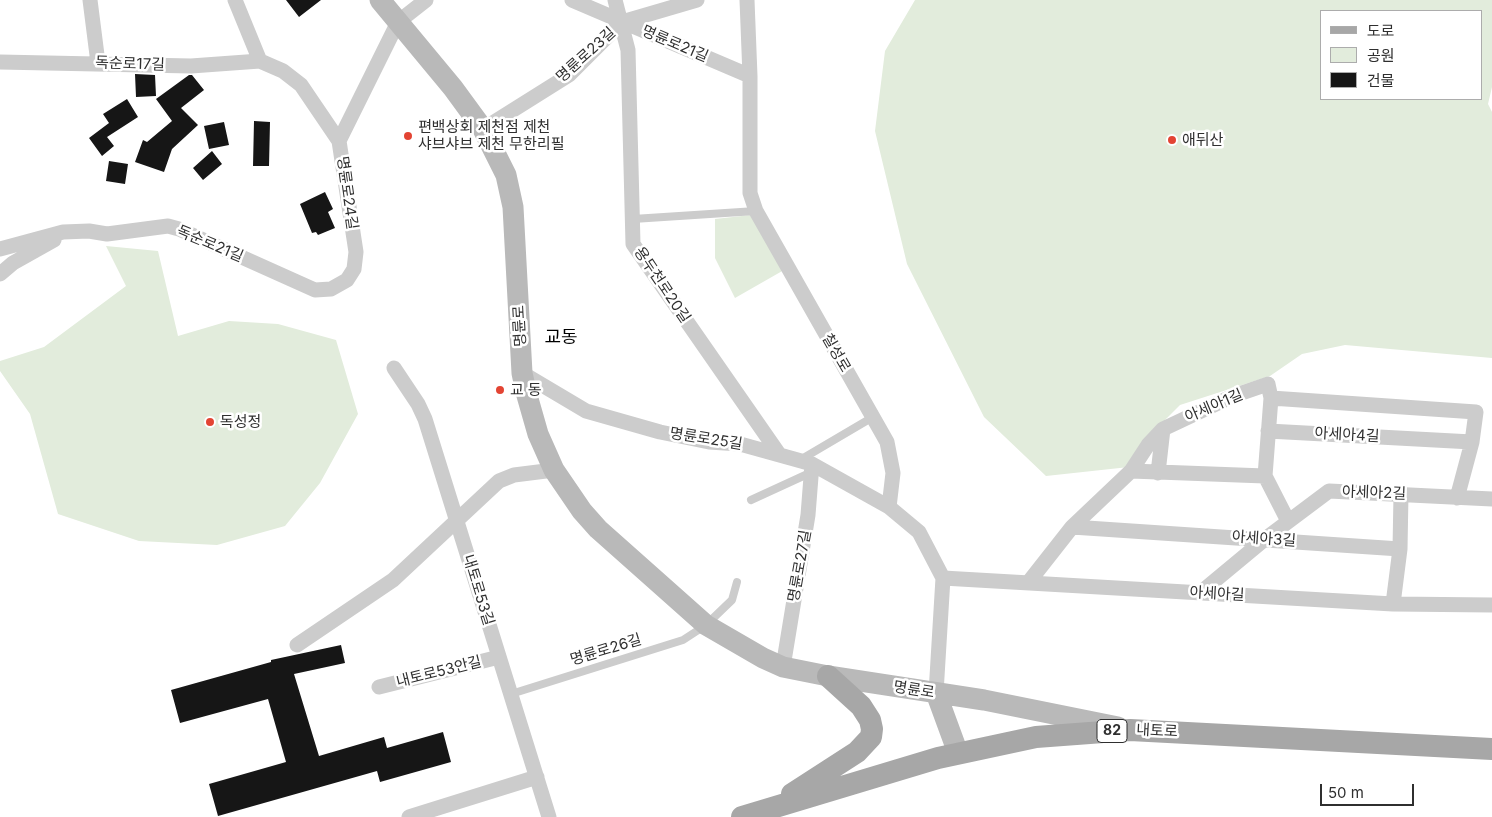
<!DOCTYPE html>
<html>
<head>
<meta charset="utf-8">
<style>
	body { margin:0 }
	#map { position:relative; width:1492px; height:817px; overflow:hidden; background:#fff; font-family:Inter,"Noto Sans KR",sans-serif }
	canvas { display:block }
	.legend { position:absolute; left:1320px; top:10px; width:162px; height:90px; box-sizing:border-box; background:#fff; border:1px solid #acacac; margin:0; padding:6px 9px; list-style:none; font-size:15px; color:#2f2f2f }
	.legend li { display:flex; align-items:center; gap:10px; height:25px }
	.legend b { width:25px; border:1px solid #acacac }
	.scale { position:absolute; left:1320px; top:784px; width:94px; height:22px; box-sizing:border-box; border:2px solid #2f2f2f; border-top:0; padding-left:6px; font-size:15px; line-height:18px; white-space:nowrap; color:#2f2f2f; -webkit-text-stroke:4px #fff; paint-order:stroke }
</style>
</head>
<body>
<div id="map">
<canvas width="1492" height="817"></canvas>
<ul class="legend">
<li><b style="height:6px;background:#a7a7a7"></b>도로</li>
<li><b style="height:14px;background:#e2ecdc"></b>공원</li>
<li><b style="height:14px;background:#161616"></b>건물</li>
</ul>
<div class="scale">50 m</div>
</div>
<script>
const ctx = document.querySelector('canvas').getContext('2d');
ctx.lineJoin = 'round';
function paint(path, color) {
  ctx.fillStyle = color;
  ctx.fill(path, 'evenodd');
}
function toPath(rows) {
  const path = new Path2D();
  for (const r of rows) {
    path.moveTo(r[0], r[1]);
    for (let i = 2; i < r.length; i += 2) path.lineTo(r[i], r[i + 1]);
  }
  return path;
}
function trace(path, color, width, dash) {
  ctx.strokeStyle = color;
  ctx.lineWidth = width;
  ctx.lineCap = dash ? 'butt' : 'round';
  ctx.setLineDash(dash || []);
  ctx.stroke(path);
}
function label(font, color, halo, rows, align = 'center') {
  ctx.font = font + ' Inter,"Noto Sans KR",sans-serif';
  ctx.lineWidth = 5;
  ctx.setLineDash([]);
  ctx.textBaseline = 'middle';
  ctx.strokeStyle = halo;
  ctx.fillStyle = color;
  for (const [text, x, y, turn = 0] of rows) {
    ctx.save();
    ctx.translate(x, y);
    ctx.rotate((+turn || 0) * Math.PI / 180);
    ctx.textAlign = isNaN(turn) ? turn : align;
    if (halo) ctx.strokeText(text, 0, 0);
    ctx.fillText(text, 0, 0);
    ctx.restore();
  }
}
paint(toPath([
	[915,0,1492,0,1492,87,1488,104,1492,112,1492,358,1345,345,1302,354,1270,376,1180,405,1159,426,1129,467,1046,476,984,417,907,264,875,131,885,51],
	[1321,11,1481,11,1481,99,1321,99],
	[751,215,784,270,735,298,715,258,715,219],
	[106,246,158,251,178,336,229,321,278,324,336,340,358,414,320,483,285,526,217,545,139,541,58,514,30,414,0,371,0,361,44,347,126,286]
]), '#e2ecdc');
paint(toPath([
	[286,0,321,0,299,17],
	[135,74,155,75,156,96,136,97],
	[189,75,192,75,204,90,181,108,198,125,172,149,164,172,135,162,143,140,147,142,172,121,156,99],
	[127,99,138,117,107,137,114,146,102,156,89,138,109,123,103,114],
	[254,121,270,122,269,166,253,166],
	[224,122,229,145,209,149,204,126],
	[212,151,222,164,203,180,193,168],
	[109,161,128,164,125,184,106,181],
	[325,192,333,209,328,212,335,228,318,235,316,232,312,233,300,204],
	[341,645,345,663,294,674,319,756,384,737,387,748,443,732,451,762,380,782,377,771,218,816,209,784,286,762,268,699,180,723,171,690,271,662,271,660]
]), '#161616');
trace(toPath([
	[633,219,756,211],
	[800,460,873,417],
	[751,500,812,472],
	[511,694,683,640,706,625,732,600,737,582]
]), '#ccc', 8);
trace(toPath([
	[90,0,98,63],
	[572,0,750,76],
	[615,0,628,50,633,244,779,454],
	[747,0,750,76,750,193,756,211,887,442,893,473,889,507,919,532,943,578,936,693],
	[0,62,191,66,260,61],
	[483,129,569,75,622,22,697,0],
	[339,141,398,22,426,0],
	[0,249,63,232,89,231,107,234,168,226,179,229,315,290,331,289,347,280,354,269,356,252,339,141,301,85,283,71,260,61,235,0],
	[0,274,13,263,54,240],
	[394,368,418,404,425,419,549,817],
	[522,373,586,411,660,432,709,442,740,444,812,464,889,507],
	[1271,398,1476,412,1472,442,1457,498],
	[1268,431,1472,442],
	[1131,471,1148,445,1163,429],
	[1158,473,1163,429,1233,396,1268,384,1271,398,1265,476,1288,521],
	[1072,527,1400,549],
	[943,578,1393,604,1492,605],
	[1028,583,1072,527,1131,471,1265,476],
	[1200,593,1265,539,1329,491,1492,499],
	[1393,604,1400,549,1401,494],
	[297,645,393,580,499,481,514,475,554,470],
	[783,667,808,515,812,464],
	[379,687,499,657],
	[409,817,537,777]
]), '#ccc', 15);
trace(toPath([
	[380,0,453,88,483,129,506,175,513,207,522,373,526,392,538,434,554,470,582,511,598,529,706,625,763,658,783,667,828,676,984,700,1118,727],
	[936,693,958,753]
]), '#b9b9b9', 21);
trace(toPath([
	[792,794,857,752,871,737,872,729,870,720,861,706,828,676],
	[742,817,938,758,1036,737,1130,730,1492,749]
]), '#a7a7a7', 22);
for (const [x, y, r, color] of [
	[408,136,5,"#e34433"],
	[1172,140,5,"#e34433"],
	[500,390,5,"#e34433"],
	[210,422,5,"#e34433"]
]) {
  const dot = new Path2D();
  dot.arc(x, y, r, 0, 2 * Math.PI);
  ctx.fillStyle = color;
  ctx.fill(dot);
  trace(dot, '#fff', 2);
}
for (const [x, y, w] of [
	[1112,731,30]
]) {
  const box = new Path2D();
  box.roundRect(x - w / 2, y - 11.5, w, 23, 4);
  ctx.fillStyle = '#fff';
  ctx.fill(box);
  trace(box, '#2f2f2f', 1);
}
label('bold 14px', '#2f2f2f', null, [
	["82",1112,731]
]);
label('15px', '#2f2f2f', '#fff', [
	["명륜로21길",675,44,23],
	["명륜로23길",586,55,-42],
	["독순로17길",130,64,2],
	["명륜로24길",347,193,82],
	["독순로21길",210,244,23],
	["용두천로20길",662,285,56],
	["명륜로",520,326,-93],
	["칠성로",836,353,60],
	["아세아1길",1214,406,-23],
	["아세아4길",1347,435,3],
	["명륜로25길",706,439,9],
	["아세아2길",1374,493,2],
	["아세아3길",1264,539,4],
	["명륜로27길",800,566,-80],
	["내토로53길",478,590,73],
	["아세아길",1217,594,3],
	["명륜로26길",606,650,-17],
	["내토로53안길",439,672,-14],
	["명륜로",914,690,9],
	["내토로",1157,731,3]
]);
label('15px', '#2f2f2f', '#fff', [
	["편백상회 제천점 제천",418,127],
	["샤브샤브 제천 무한리필",418,144],
	["애뒤산",1182,140],
	["교 동",510,390],
	["독성정",220,422]
], 'left');
label('18px', '#000', '#fff', [
	["교동",561,338]
]);
</script>
</body>
</html>
